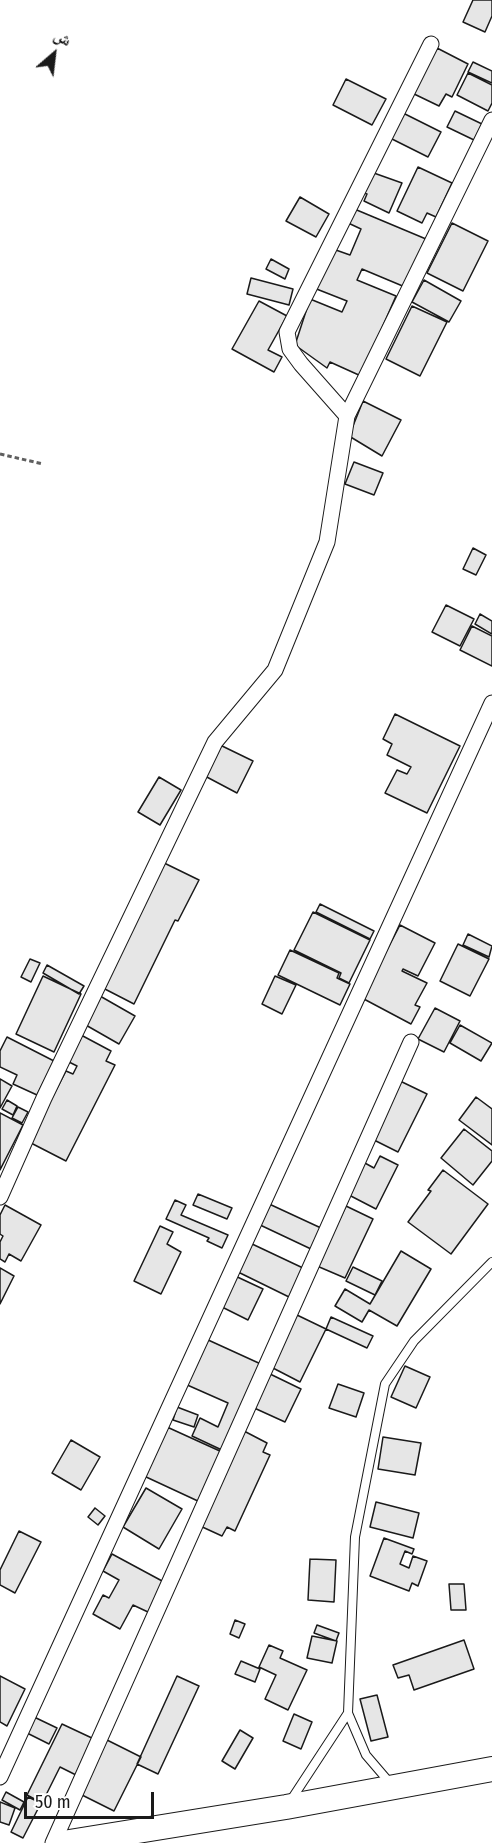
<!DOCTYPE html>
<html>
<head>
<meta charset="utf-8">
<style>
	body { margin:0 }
	#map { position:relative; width:492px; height:1843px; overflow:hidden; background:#fff; font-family:"Fira Sans Condensed","Noto Naskh Arabic",sans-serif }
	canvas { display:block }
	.north { position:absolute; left:24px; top:24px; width:60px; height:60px; -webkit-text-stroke:4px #fff; paint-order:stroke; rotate:28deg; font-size:16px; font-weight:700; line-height:24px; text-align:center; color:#1a1a1a }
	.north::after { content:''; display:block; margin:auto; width:21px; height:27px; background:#1a1a1a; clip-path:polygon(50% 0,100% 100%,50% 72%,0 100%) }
	.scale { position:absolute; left:24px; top:1792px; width:130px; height:27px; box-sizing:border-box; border:3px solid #1a1a1a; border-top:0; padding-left:8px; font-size:18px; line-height:21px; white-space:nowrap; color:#1a1a1a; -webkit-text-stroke:4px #fff; paint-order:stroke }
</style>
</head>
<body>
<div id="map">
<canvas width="492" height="1843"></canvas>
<div class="north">ش</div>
<div class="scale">50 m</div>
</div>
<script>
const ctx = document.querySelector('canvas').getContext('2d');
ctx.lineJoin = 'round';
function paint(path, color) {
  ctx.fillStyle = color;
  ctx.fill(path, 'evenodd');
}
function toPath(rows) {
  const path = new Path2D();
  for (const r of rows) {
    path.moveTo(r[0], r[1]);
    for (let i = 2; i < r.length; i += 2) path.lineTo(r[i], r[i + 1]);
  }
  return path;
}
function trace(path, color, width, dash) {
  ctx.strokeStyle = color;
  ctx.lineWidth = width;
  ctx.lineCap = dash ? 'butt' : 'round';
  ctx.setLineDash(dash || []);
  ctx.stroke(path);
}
const building = toPath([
	[473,0,492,0,492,16,485,32,463,22,473,0],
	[437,48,468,64,452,97,446,94,439,106,410,92,437,48],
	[473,62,492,71,492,83,468,72,473,62],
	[468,73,492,85,492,103,488,111,457,95,468,73],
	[346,79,386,99,372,125,333,105,346,79],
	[455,111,482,124,474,140,447,127,455,111],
	[401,112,441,132,428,157,388,137,401,112],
	[418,167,452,183,436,217,427,213,422,223,397,211,418,167],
	[371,172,402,183,389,213,364,201,367,194,360,192,371,172],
	[300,197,329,214,316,237,286,221,300,197],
	[352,208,426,239,405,287,362,269,357,280,396,296,361,376,330,362,327,368,295,345,310,299,342,312,347,301,314,288,333,249,350,255,361,229,346,222,352,208],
	[452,223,488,241,463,291,427,273,452,223],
	[271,259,289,269,285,279,266,269,271,259],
	[251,278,293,289,289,305,247,294,251,278],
	[424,280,461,301,449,322,412,302,424,280],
	[259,301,287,316,268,350,282,357,274,372,232,349,259,301],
	[412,306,447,322,420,376,386,359,412,306],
	[363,401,401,420,382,456,349,436,363,401],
	[354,462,383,473,374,495,345,484,354,462],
	[473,548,486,555,476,575,463,569,473,548],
	[446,605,474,619,460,646,432,632,446,605],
	[480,614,492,621,492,634,475,624,480,614],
	[472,626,492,636,492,666,460,650,472,626],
	[395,714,460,746,427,813,385,793,397,770,407,774,411,767,387,755,392,744,383,739,395,714],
	[218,744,253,761,237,793,203,775,218,744],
	[159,777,181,790,160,825,138,812,159,777],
	[158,860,199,880,178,921,175,920,134,1004,101,987,158,860],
	[320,904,374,931,370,939,316,912,320,904],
	[313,912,370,940,349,983,339,978,341,973,294,950,313,912],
	[400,925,435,943,418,976,403,969,402,971,427,983,415,1005,420,1007,411,1024,362,998,400,925],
	[468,934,492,946,489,957,463,945,468,934],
	[458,944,489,959,470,996,440,981,458,944],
	[290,950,339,973,337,978,350,984,340,1005,278,975,290,950],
	[30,959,40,963,31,982,21,977,30,959],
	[47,965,84,986,79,994,43,973,47,965],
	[43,976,81,994,54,1052,16,1034,43,976],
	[275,976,296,985,282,1014,262,1004,275,976],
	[100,996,135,1016,119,1044,84,1024,100,996],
	[435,1008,460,1021,444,1052,418,1039,435,1008],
	[460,1025,492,1043,481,1061,450,1043,460,1025],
	[81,1035,111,1051,106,1061,115,1065,66,1161,29,1142,66,1071,73,1074,77,1066,67,1061,81,1035],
	[7,1037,54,1061,37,1095,13,1084,17,1075,0,1067,0,1051,7,1037],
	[0,1079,12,1086,0,1108,0,1079],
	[398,1080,427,1094,398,1152,370,1138,398,1080],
	[476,1097,492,1109,492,1145,459,1120,476,1097],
	[7,1100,17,1106,13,1115,2,1109,7,1100],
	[18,1107,28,1112,22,1123,12,1118,18,1107],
	[0,1113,23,1125,0,1170,0,1113],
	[464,1129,492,1151,492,1161,473,1185,441,1158,464,1129],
	[380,1156,398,1165,376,1209,347,1194,363,1162,374,1168,380,1156],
	[443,1170,488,1204,451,1254,408,1222,431,1191,428,1190,443,1170],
	[198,1194,232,1208,227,1219,193,1205,198,1194],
	[175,1200,186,1205,181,1215,228,1235,222,1248,207,1241,209,1238,166,1219,175,1200],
	[267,1203,321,1228,311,1249,258,1224,267,1203],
	[5,1205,41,1225,21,1261,9,1254,5,1262,0,1259,0,1242,3,1236,0,1234,0,1215,5,1205],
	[346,1206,373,1219,345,1278,317,1266,346,1206],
	[160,1226,173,1232,167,1244,181,1252,161,1294,134,1281,160,1226],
	[250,1243,303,1268,289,1297,236,1271,250,1243],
	[401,1251,431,1269,397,1326,369,1310,362,1322,335,1306,345,1289,370,1304,401,1251],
	[353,1267,382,1281,375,1295,346,1281,353,1267],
	[0,1268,14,1276,0,1304,0,1268],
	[231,1274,263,1289,248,1320,216,1304,231,1274],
	[297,1315,326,1329,300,1382,271,1367,297,1315],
	[331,1317,373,1336,367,1348,326,1329,331,1317],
	[206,1339,263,1365,224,1451,192,1436,200,1418,218,1427,228,1403,185,1384,206,1339],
	[405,1366,430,1377,416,1408,391,1397,405,1366],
	[268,1373,301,1389,285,1422,252,1407,268,1373],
	[338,1384,364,1393,356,1417,329,1408,338,1384],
	[177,1407,198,1415,194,1427,173,1420,177,1407],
	[167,1427,222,1452,200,1502,144,1476,167,1427],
	[244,1431,267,1443,263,1452,270,1455,235,1531,227,1527,222,1536,198,1525,244,1431],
	[383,1437,421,1443,415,1475,378,1469,383,1437],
	[71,1440,100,1457,81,1490,52,1473,71,1440],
	[146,1488,182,1509,159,1549,123,1527,146,1488],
	[376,1502,419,1513,413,1538,370,1527,376,1502],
	[95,1508,105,1516,98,1525,88,1517,95,1508],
	[19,1531,41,1542,15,1593,0,1585,0,1570,19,1531],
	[384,1538,414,1549,412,1554,405,1551,400,1564,409,1568,413,1556,427,1561,418,1586,412,1583,409,1591,370,1576,384,1538],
	[112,1554,164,1582,148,1612,133,1605,120,1629,93,1614,103,1595,109,1598,119,1580,103,1571,112,1554],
	[310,1559,336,1560,334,1602,308,1600,310,1559],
	[449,1584,464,1584,466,1610,451,1610,449,1584],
	[235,1620,245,1624,239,1638,230,1634,235,1620],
	[317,1625,339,1633,336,1641,314,1633,317,1625],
	[312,1636,337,1641,332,1663,307,1658,312,1636],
	[464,1640,474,1669,414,1690,409,1675,398,1678,393,1665,464,1640],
	[269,1645,283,1651,280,1658,307,1670,288,1710,265,1699,276,1675,259,1667,269,1645],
	[241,1661,260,1669,255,1682,235,1674,241,1661],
	[0,1676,25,1689,7,1726,0,1722,0,1676],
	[177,1676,199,1686,158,1774,137,1764,177,1676],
	[377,1695,388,1737,371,1741,360,1699,377,1695],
	[294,1714,312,1722,301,1749,283,1741,294,1714],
	[32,1716,57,1728,49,1744,25,1732,32,1716],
	[62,1724,94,1739,76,1775,60,1767,42,1803,27,1795,62,1724],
	[240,1730,253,1738,235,1769,222,1761,240,1730],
	[107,1740,141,1757,114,1811,80,1794,107,1740],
	[6,1792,24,1802,20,1810,2,1800,6,1792],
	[28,1797,41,1803,23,1838,11,1832,28,1797],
	[0,1802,15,1808,9,1825,0,1822,0,1802]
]);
paint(building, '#e6e6e6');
trace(building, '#1a1a1a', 1.5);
const service = toPath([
	[348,1713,366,1755,390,1783],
	[291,1800,348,1713,355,1537,385,1384,414,1341,492,1262]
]);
const minor = toPath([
	[347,416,301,364,290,349,287,332,431,44],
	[0,1197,44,1098,215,742,275,670,327,542,347,416,492,120],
	[0,1777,492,703],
	[53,1843,411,1042]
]);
const primary = toPath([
	[63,1843,286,1807,492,1769]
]);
trace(service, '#1a1a1a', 10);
trace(minor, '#1a1a1a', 17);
trace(primary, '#1a1a1a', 26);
trace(toPath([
	[0,454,43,464]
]), '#5f5f5f', 3, [4.5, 3]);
trace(service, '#fff', 8);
trace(minor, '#fff', 15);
trace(primary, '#fff', 24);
</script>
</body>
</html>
